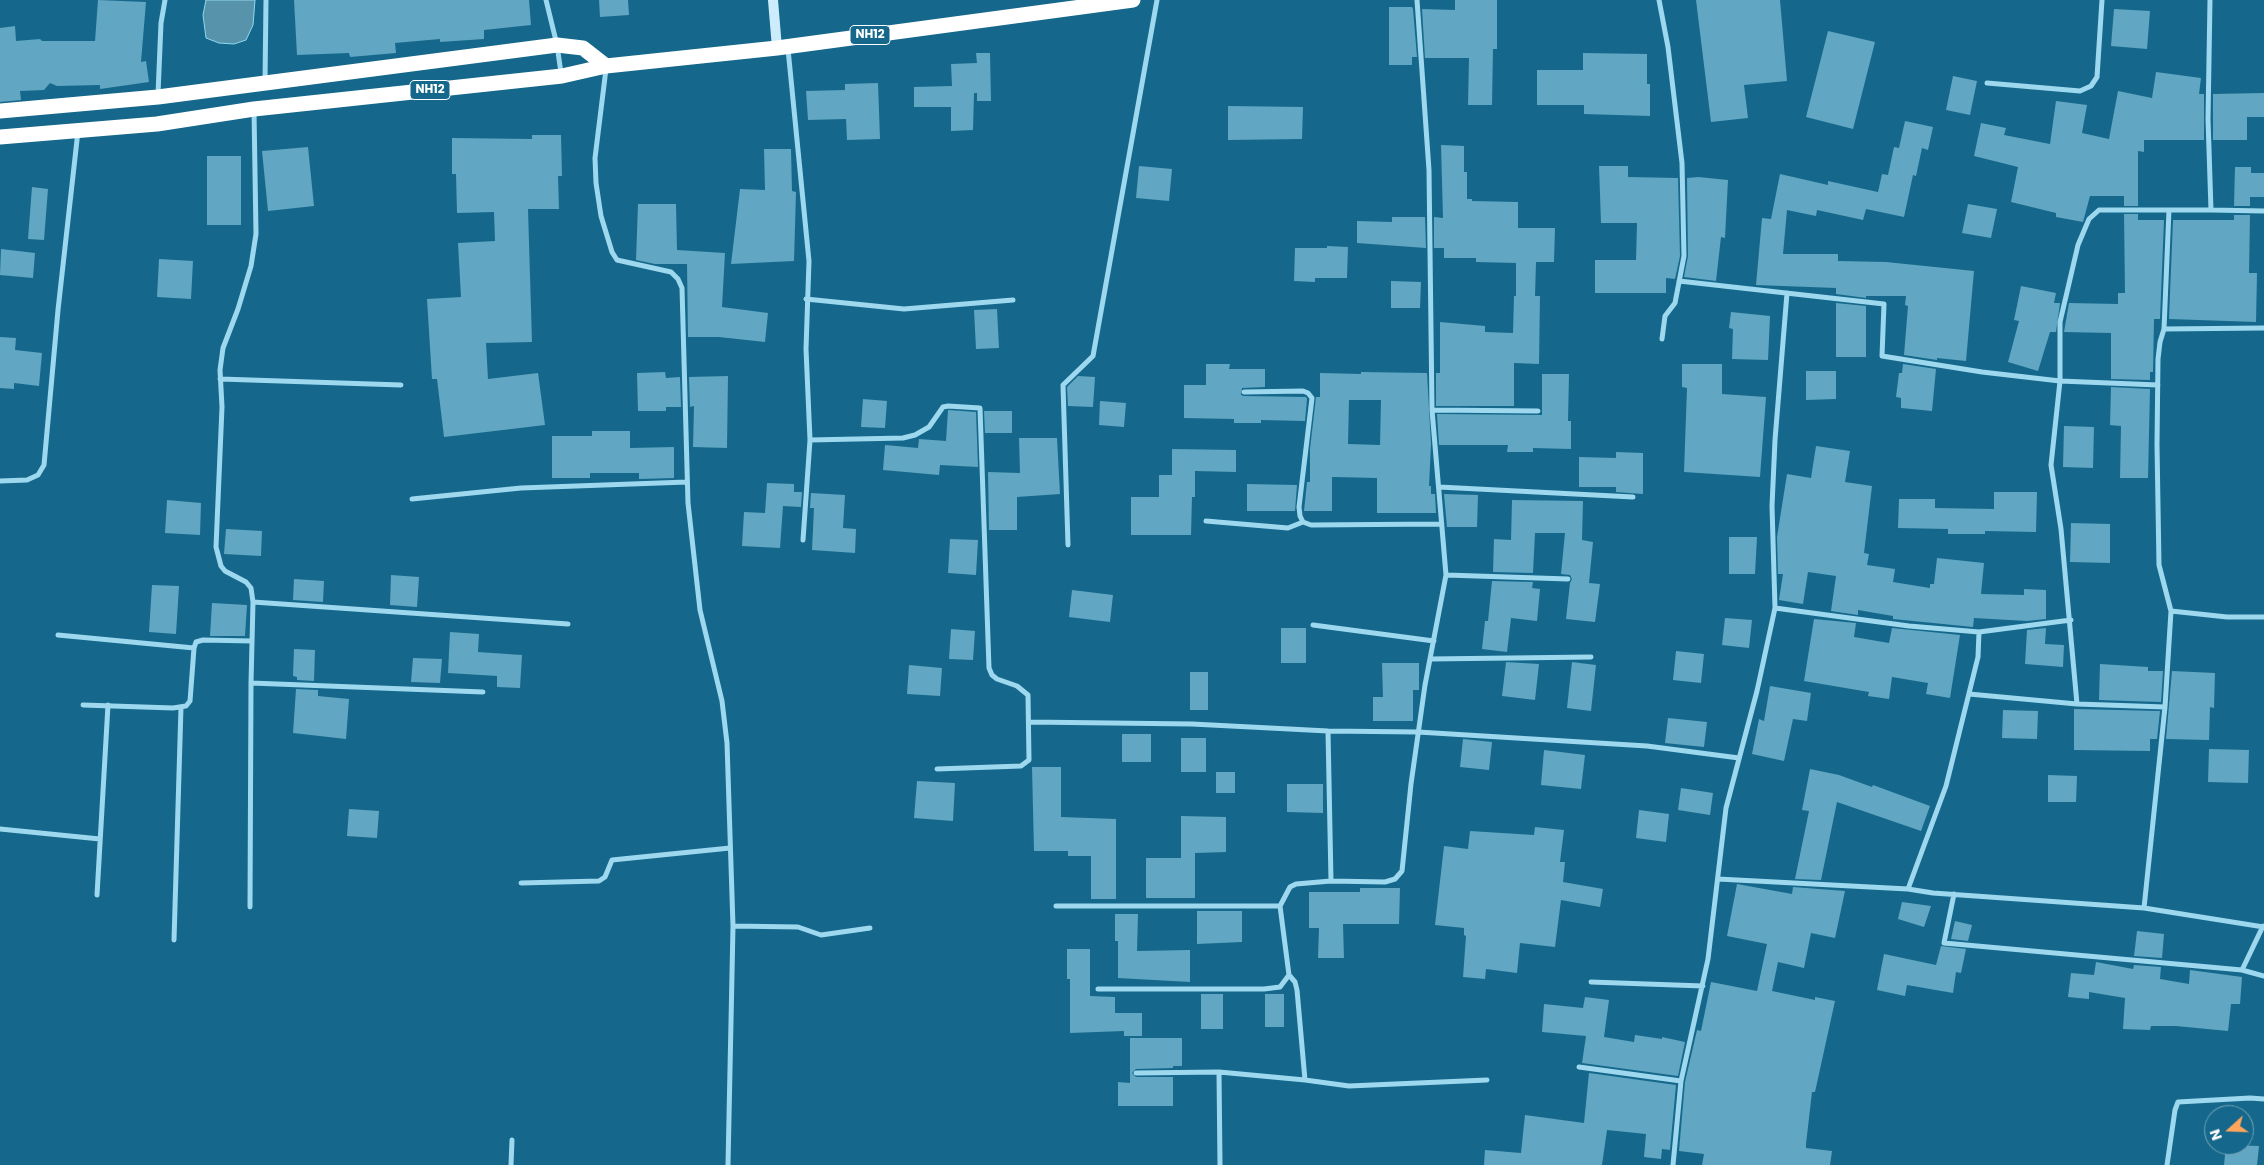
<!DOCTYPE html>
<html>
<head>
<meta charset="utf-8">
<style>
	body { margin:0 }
	#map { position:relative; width:2264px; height:1165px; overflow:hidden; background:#15688b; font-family:Poppins,sans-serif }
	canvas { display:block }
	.north { position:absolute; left:2204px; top:1105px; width:50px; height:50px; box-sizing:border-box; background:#15688b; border:1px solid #73a4b9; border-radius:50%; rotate:250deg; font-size:14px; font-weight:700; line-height:20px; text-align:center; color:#fff }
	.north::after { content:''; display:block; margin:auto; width:18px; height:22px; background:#ffa55c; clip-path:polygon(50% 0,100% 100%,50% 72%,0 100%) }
</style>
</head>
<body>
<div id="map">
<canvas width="2264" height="1165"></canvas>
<div class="north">N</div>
</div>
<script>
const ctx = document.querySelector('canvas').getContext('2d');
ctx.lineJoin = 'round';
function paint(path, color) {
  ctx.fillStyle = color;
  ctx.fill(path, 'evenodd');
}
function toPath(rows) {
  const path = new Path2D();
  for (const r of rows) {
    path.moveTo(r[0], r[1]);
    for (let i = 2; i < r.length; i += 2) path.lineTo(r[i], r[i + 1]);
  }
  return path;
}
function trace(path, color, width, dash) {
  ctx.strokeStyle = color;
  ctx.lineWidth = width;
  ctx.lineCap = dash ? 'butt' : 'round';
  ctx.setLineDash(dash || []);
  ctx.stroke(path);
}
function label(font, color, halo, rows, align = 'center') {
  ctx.font = font + ' Poppins,sans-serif';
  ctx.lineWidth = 5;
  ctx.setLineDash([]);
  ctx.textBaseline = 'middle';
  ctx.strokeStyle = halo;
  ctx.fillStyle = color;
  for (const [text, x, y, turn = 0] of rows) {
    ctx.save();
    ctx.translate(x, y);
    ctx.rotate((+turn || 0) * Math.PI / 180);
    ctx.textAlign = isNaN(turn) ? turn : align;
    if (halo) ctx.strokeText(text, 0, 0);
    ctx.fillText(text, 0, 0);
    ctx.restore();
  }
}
const water = toPath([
	[206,0,255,0,253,25,246,40,234,44,219,43,206,38,203,15,206,0]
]);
paint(water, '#5793ab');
trace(water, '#90d8f2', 1);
paint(toPath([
	[98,0,146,2,141,62,146,61,149,82,100,89,100,85,57,86,50,83,44,90,20,91,21,100,0,102,0,28,15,26,16,41,40,39,42,41,95,41],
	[294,0,529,0,531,25,484,30,484,39,440,42,440,39,395,43,396,53,350,57,349,53,297,55],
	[599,0,628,0,629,15,600,17],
	[1455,0,1497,0,1497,49,1493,49,1492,105,1468,105,1469,58,1425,58,1422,9,1455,10],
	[1696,0,1780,0,1787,81,1744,85,1748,118,1711,122],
	[1389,7,1412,7,1413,9,1417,57,1412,57,1412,65,1389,65],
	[2114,9,2150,11,2147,49,2111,46],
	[1828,31,1875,42,1853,129,1806,117],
	[976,53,990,53,991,101,977,101,977,93,974,93,973,130,951,131,951,107,914,107,914,87,952,86,951,64,977,63],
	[1583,53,1647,54,1647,84,1650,84,1650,116,1584,114,1584,105,1537,105,1537,70,1583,70],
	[2156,72,2201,78,2199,94,2204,94,2204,140,2144,140,2144,152,2138,151,2138,206,2124,206,2124,196,2090,196,2083,222,2056,217,2056,213,2011,202,2018,167,1974,156,1981,123,2006,128,2004,135,2050,144,2056,101,2087,105,2082,133,2109,139,2118,91,2152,98],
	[1953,76,1977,81,1970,115,1946,110],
	[878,83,880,139,847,140,846,119,808,120,806,91,845,90,845,84],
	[2264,93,2264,117,2247,117,2247,140,2213,140,2213,94],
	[1228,106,1303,107,1302,139,1228,140],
	[1905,121,1933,127,1928,150,1922,148,1916,176,1913,175,1904,217,1866,209,1863,220,1817,210,1816,216,1787,210,1783,254,1838,254,1838,261,1886,262,1974,271,1966,361,1937,358,1937,360,1904,355,1908,306,1905,305,1906,296,1866,296,1866,298,1836,294,1836,288,1756,285,1762,218,1771,219,1780,174,1828,185,1828,181,1878,192,1882,174,1888,175,1894,147,1899,148],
	[532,135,561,135,562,176,558,176,559,209,528,209,532,342,486,343,488,379,538,373,545,425,444,437,437,379,432,379,427,299,461,297,458,243,495,241,494,212,457,213,456,174,452,174,452,138,532,139],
	[1441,145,1464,146,1464,172,1467,172,1467,199,1472,199,1472,201,1518,202,1518,228,1555,228,1554,262,1536,262,1535,296,1540,296,1539,364,1514,363,1514,406,1436,406,1436,373,1440,373,1440,322,1485,326,1485,332,1513,333,1514,296,1516,296,1516,263,1476,262,1476,258,1444,258,1444,248,1434,248,1434,217,1443,218],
	[308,147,314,206,268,211,262,151],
	[764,149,791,149,792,191,796,192,794,261,731,264,740,189,765,190],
	[207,156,241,156,241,225,207,225],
	[1139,166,1172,169,1169,201,1136,198],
	[1599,166,1628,166,1628,177,1678,178,1680,256,1675,279,1666,278,1666,293,1595,293,1595,260,1636,260,1637,223,1601,223],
	[2235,167,2251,167,2251,173,2264,173,2264,197,2250,197,2250,206,2234,206],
	[1698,177,1728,180,1725,238,1721,237,1716,281,1684,277,1688,256,1687,178],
	[32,187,48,189,44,240,28,239],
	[638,204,676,204,677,250,725,253,722,307,768,313,765,342,719,337,688,337,687,264,655,264,636,260],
	[1968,204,1997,209,1991,238,1962,233],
	[2124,214,2138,214,2138,220,2164,220,2160,319,2154,319,2153,372,2150,372,2150,380,2111,379,2111,333,2064,332,2069,303,2118,304,2118,293,2125,293],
	[2234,215,2250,215,2249,273,2257,273,2256,322,2169,319,2173,220,2234,220],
	[1392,217,1425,217,1426,248,1357,243,1357,221,1392,222],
	[1327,246,1348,247,1347,278,1315,278,1315,282,1294,281,1295,248,1327,248],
	[1,249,35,253,33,278,0,275],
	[159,259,193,261,191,299,157,297],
	[1391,281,1421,282,1420,308,1391,308],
	[2021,286,2056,293,2054,303,2060,303,2056,332,2050,332,2038,371,2008,362,2019,321,2014,320],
	[1836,303,1866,306,1866,357,1836,357],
	[997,309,999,348,976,349,974,310],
	[1731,312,1770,316,1768,360,1732,359,1733,329,1729,328],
	[0,337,16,338,15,350,42,353,39,386,14,383,14,389,0,388],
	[1206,364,1230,364,1229,369,1265,369,1265,387,1242,388,1241,395,1244,396,1306,397,1307,399,1305,421,1261,420,1261,423,1234,423,1234,419,1184,418,1184,385,1206,385],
	[1682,364,1722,364,1722,394,1766,397,1760,477,1684,472,1687,388,1682,387],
	[1903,364,1936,369,1932,411,1901,408,1901,398,1896,397,1899,373,1902,373],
	[1806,371,1836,371,1836,399,1806,400],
	[665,372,666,378,680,377,681,407,666,407,666,411,638,411,637,373],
	[1361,372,1427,373,1431,444,1429,486,1431,486,1431,494,1435,494,1436,513,1377,513,1377,478,1334,477,1332,477,1332,511,1304,511,1307,482,1310,482,1310,449,1316,397,1320,397,1320,373,1361,374],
	[1349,400,1381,400,1380,445,1348,444],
	[1542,374,1569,374,1568,421,1571,421,1571,449,1533,448,1533,452,1507,452,1508,445,1439,445,1437,414,1542,415],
	[728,376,727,448,693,447,694,406,690,407,689,377],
	[1078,376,1095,377,1093,407,1068,406,1067,387],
	[2111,387,2150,389,2148,478,2120,478,2121,426,2110,425],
	[863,399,887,401,885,428,861,427],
	[1100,401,1126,403,1124,427,1099,425],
	[948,410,976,412,978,467,940,465,939,475,883,470,885,445,918,448,919,439,946,441],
	[984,411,1012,411,1012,433,985,433],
	[2064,426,2094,427,2093,468,2063,467],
	[592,431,630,431,630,448,674,447,674,478,639,479,639,473,590,473,590,478,552,478,552,436,592,436],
	[1019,438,1057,438,1060,494,1017,497,1017,530,989,530,988,472,1020,473],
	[1816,446,1850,451,1845,482,1872,486,1864,553,1869,554,1867,565,1895,569,1893,582,1930,588,1930,584,1934,584,1937,558,1984,563,1981,594,2024,595,2024,589,2046,590,2046,619,2027,621,1974,618,1973,627,1893,619,1893,616,1858,610,1858,615,1831,611,1836,576,1808,572,1803,604,1779,600,1783,574,1778,574,1777,537,1787,474,1811,478],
	[1172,449,1236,450,1236,472,1195,471,1195,497,1192,497,1191,535,1131,535,1131,497,1159,497,1159,475,1172,475],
	[1616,452,1643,453,1643,494,1616,492,1616,487,1579,487,1579,457,1616,458],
	[767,483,794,484,794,492,802,492,801,507,783,506,780,548,742,546,744,512,765,513],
	[1247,484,1297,485,1295,511,1247,511],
	[1994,492,2037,492,2036,532,1985,531,1985,534,1948,534,1948,529,1898,528,1899,499,1935,499,1935,508,1994,509],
	[811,493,845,495,843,528,856,529,855,553,812,550,814,508,810,508],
	[1444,494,1478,495,1477,527,1447,527],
	[167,500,201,503,200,535,165,533],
	[1512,500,1583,501,1582,540,1593,542,1589,583,1600,584,1595,622,1566,619,1570,583,1572,579,1570,575,1561,574,1565,533,1535,533,1533,573,1493,572,1494,539,1511,540],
	[2071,523,2110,524,2110,563,2070,562],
	[226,529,262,531,261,556,224,554],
	[1729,537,1757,537,1755,574,1729,574],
	[950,539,978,540,976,575,948,573],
	[391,575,419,577,417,607,390,605],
	[294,579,324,581,323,602,293,600],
	[1492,581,1533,582,1532,588,1540,589,1537,621,1511,618,1507,652,1482,649,1485,621,1488,621],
	[152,585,179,586,176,634,149,632],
	[1072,590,1113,595,1110,622,1069,617],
	[212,603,247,605,245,636,210,636],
	[1725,618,1752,620,1749,648,1722,645],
	[1814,619,1856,623,1854,637,1889,643,1892,628,1960,635,1950,698,1926,694,1928,683,1892,677,1889,699,1868,696,1869,692,1804,681],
	[1281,628,1306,628,1306,663,1281,663],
	[2046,628,2045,644,2064,645,2063,667,2025,664,2027,630],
	[951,629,975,631,973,660,949,659],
	[450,632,479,634,478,652,522,655,520,688,497,687,497,676,448,673],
	[294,649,315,650,314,681,297,680,297,677,293,676],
	[1676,651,1704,654,1701,683,1673,680],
	[413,658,442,659,440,683,411,682],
	[1506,662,1539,664,1535,700,1502,696],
	[1572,662,1596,665,1591,711,1567,708],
	[1382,663,1419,663,1419,690,1413,690,1413,721,1373,721,1373,697,1383,697],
	[2100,664,2148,667,2148,671,2163,671,2161,702,2099,700],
	[909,665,942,668,940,696,907,694],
	[2172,671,2215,673,2214,708,2210,707,2209,740,2166,739],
	[1190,672,1208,672,1208,710,1190,710],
	[1770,686,1811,693,1807,721,1793,719,1784,761,1752,754,1759,719,1764,721],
	[296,689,318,690,318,696,349,699,346,739,293,733],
	[2074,709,2160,711,2157,739,2150,739,2150,751,2074,750],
	[2003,710,2038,711,2037,739,2002,738],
	[1668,718,1707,722,1704,747,1665,743],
	[1122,734,1151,734,1151,762,1122,762],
	[1181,738,1206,738,1206,772,1181,772],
	[1463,739,1492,742,1489,770,1460,767],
	[2209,749,2249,750,2248,783,2208,782],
	[1544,750,1585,755,1581,789,1541,785],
	[1032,767,1061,767,1061,817,1116,819,1116,899,1091,899,1091,856,1068,856,1068,851,1034,851],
	[1810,769,1839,775,1872,787,1873,785,1930,806,1921,831,1837,802,1821,880,1795,879,1809,811,1802,810],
	[1216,772,1235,772,1235,793,1216,793],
	[2048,775,2077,776,2076,802,2048,802],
	[917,781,955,783,953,821,914,818],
	[1287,784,1323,784,1323,813,1287,812],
	[1681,788,1713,793,1710,815,1678,810],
	[349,809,379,811,377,838,347,836],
	[1639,810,1669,814,1666,842,1636,838],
	[1181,816,1226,817,1226,852,1195,853,1195,898,1146,898,1146,858,1181,858],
	[1535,827,1564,830,1560,862,1565,862,1563,882,1603,889,1600,907,1561,900,1555,947,1520,943,1517,973,1486,969,1485,979,1463,977,1466,936,1464,935,1464,928,1435,925,1444,846,1468,849,1470,831,1534,835],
	[1737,884,1792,894,1793,887,1845,891,1835,938,1811,933,1804,968,1778,962,1772,991,1815,1000,1815,997,1835,1001,1815,1092,1812,1092,1806,1144,1806,1148,1832,1151,1830,1165,1702,1165,1704,1154,1679,1151,1685,1082,1697,1030,1701,1031,1711,982,1757,991,1767,944,1727,936],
	[1360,888,1400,888,1399,924,1343,924,1344,958,1318,958,1319,928,1309,928,1309,892,1360,892],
	[1902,902,1931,906,1924,927,1898,919],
	[1197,911,1242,911,1242,942,1197,944],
	[1115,914,1138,914,1137,951,1190,950,1190,982,1118,978,1118,941,1115,941],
	[1955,921,1972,925,1968,941,1951,939],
	[2137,931,2164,934,2162,958,2134,956],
	[1941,946,1966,949,1961,973,1956,972,1953,993,1907,985,1905,996,1877,990,1884,954,1936,965],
	[1067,949,1090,949,1090,996,1115,997,1115,1013,1142,1013,1142,1036,1124,1036,1124,1031,1070,1033,1070,979,1067,979],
	[2096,962,2133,969,2134,965,2161,967,2160,979,2189,984,2190,970,2242,977,2240,1004,2231,1004,2228,1031,2176,1026,2151,1026,2150,1030,2123,1029,2125,998,2089,992,2089,999,2068,997,2071,973,2094,975],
	[1201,994,1223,994,1223,1029,1201,1029],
	[1265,994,1284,994,1284,1027,1265,1027],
	[1585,997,1609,1000,1604,1037,1634,1042,1635,1035,1662,1039,1662,1037,1685,1042,1678,1076,1582,1063,1586,1036,1542,1032,1544,1004,1583,1008],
	[1130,1038,1182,1038,1182,1066,1173,1066,1173,1068,1136,1069,1132,1073,1136,1077,1173,1077,1173,1106,1118,1106,1118,1082,1130,1083],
	[1589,1073,1676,1085,1670,1150,1662,1149,1661,1159,1644,1157,1646,1134,1607,1130,1602,1165,1484,1165,1485,1150,1521,1153,1525,1115,1584,1123],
	[2226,1145,2259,1146,2257,1165,2224,1165]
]), '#61a6c2');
trace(toPath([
	[546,0,557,45,561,73],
	[1659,0,1668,47,1682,163,1684,256,1675,303,1665,316,1662,339],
	[2210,0,2208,119,2211,210,2264,211],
	[788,49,809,261,806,349,810,440,803,540],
	[606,69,595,158,596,183,601,216,612,252,617,260,671,272,678,279,682,288,688,503,700,610,722,701,727,743,733,926,728,1165],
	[265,82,266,0],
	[1987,83,2080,91,2091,86,2097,77,2102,0],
	[158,94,161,23,165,0],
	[254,111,256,234,251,266,238,309,223,348,220,370,222,407,216,547,221,566,225,571,246,582,251,588,253,602,251,683,483,692],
	[1679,281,1884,304,1882,356,1982,372,2060,381,2158,385],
	[806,299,904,309,1013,300],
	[2164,329,2169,210],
	[220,379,401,385],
	[1244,392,1303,391,1308,393,1312,398,1299,507,1300,516,1303,522,1311,525,1440,524],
	[1432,410,1538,411],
	[810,440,903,438,915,435,929,427,943,407,948,406,980,408,989,668,992,675,997,679,1017,686,1028,695,1029,760,1021,766,937,769],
	[0,481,27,480,38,475,44,465,58,310,78,131],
	[1439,487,1633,497],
	[412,499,521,488,687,482],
	[1206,521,1288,528,1303,522],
	[1068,545,1063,385,1093,356,1157,0],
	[1446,575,1568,579],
	[253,602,568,624],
	[1775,608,1909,626,1979,632,2071,620],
	[2171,611,2227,617,2264,617],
	[1313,625,1434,641],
	[58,635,194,648],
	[1430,659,1591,657],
	[1969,694,2077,704,2165,707],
	[2077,704,2061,529,2051,465,2060,381,2060,322,2078,245,2089,219,2099,210,2211,210],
	[83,705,173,708,186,706,190,701,194,648,196,642,203,640,251,641],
	[1029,722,1192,724,1328,731,1418,732,1647,746,1739,758],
	[1328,731,1331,881],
	[0,829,100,839],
	[1718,879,1908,889,1933,893,2144,908,2264,927],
	[521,883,599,881,605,877,612,860,730,848],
	[1908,889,1946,786,1978,657,1979,632],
	[1954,894,1944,943,2242,970,2264,976],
	[97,895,108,705],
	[1056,906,1280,906],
	[250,907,251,683],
	[2144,908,2165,707,2171,611,2159,565,2157,445,2158,359,2160,342,2164,329,2264,328],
	[733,926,798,927,821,935,870,928],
	[174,940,181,707],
	[2242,970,2263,926],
	[1289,975,1295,982,1297,990,1305,1080],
	[1591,982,1703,986],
	[1098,989,1264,989,1280,987,1289,975,1280,906,1290,887,1296,884,1331,881,1385,882,1395,879,1402,871,1411,784,1425,685,1446,575,1432,410,1429,170,1417,0],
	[1579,1067,1681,1081],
	[1219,1072,1220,1165],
	[1136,1073,1219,1072,1305,1080,1349,1086,1487,1080],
	[511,1165,512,1140],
	[1673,1165,1681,1081,1708,959,1726,808,1757,691,1775,608,1772,506,1775,440,1787,293],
	[2167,1165,2175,1110,2178,1102,2250,1098,2264,1099]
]), '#9ed8ef', 5);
trace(toPath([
	[773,0,777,48]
]), '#ccecfb', 10);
trace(toPath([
	[0,111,158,97,557,45,583,48,606,66],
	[0,137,157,124,254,109,562,76,606,66,777,48,1133,0]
]), '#fff', 15);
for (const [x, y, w] of [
	[870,35,40],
	[430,90,40]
]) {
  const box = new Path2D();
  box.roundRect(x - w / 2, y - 9.5, w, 19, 4);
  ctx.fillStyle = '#15688b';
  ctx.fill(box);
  trace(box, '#fff', 1);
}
label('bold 12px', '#fff', null, [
	["NH12",870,35],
	["NH12",430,90]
]);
</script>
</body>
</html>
